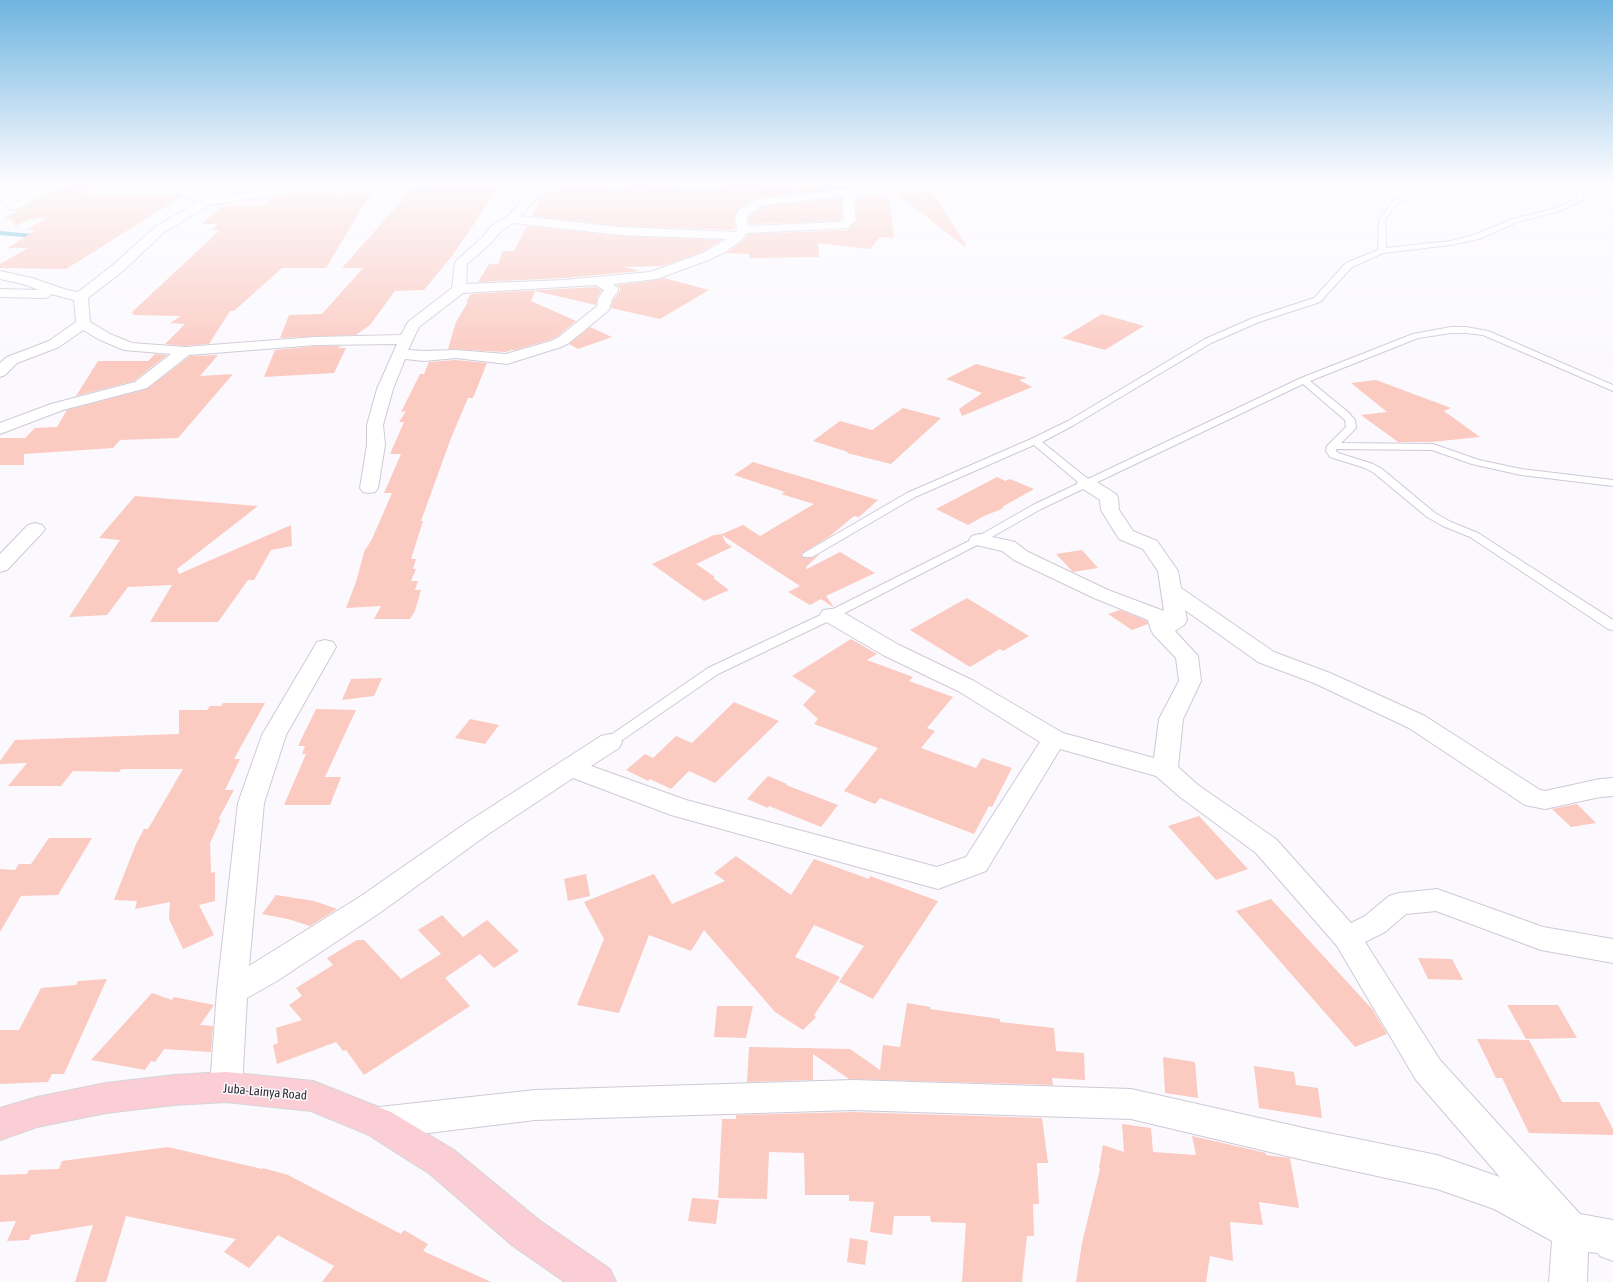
<!DOCTYPE html>
<html>
<head>
<meta charset="utf-8">
<style>
	body { margin:0 }
	canvas { display:block; background:#fbf9fe }
</style>
</head>
<body>
<canvas width="1613" height="1282"></canvas>
<script>
const ctx = document.querySelector('canvas').getContext('2d');
ctx.lineJoin = 'round';
function toPath(rows) {
  const path = new Path2D();
  for (const r of rows) {
    path.moveTo(r[0], r[1]);
    for (let i = 2; i < r.length; i += 2) path.lineTo(r[i], r[i + 1]);
  }
  return path;
}
function trace(path, color, width, dash) {
  ctx.strokeStyle = color;
  ctx.lineWidth = width;
  ctx.lineCap = dash ? 'butt' : 'round';
  ctx.setLineDash(dash || []);
  ctx.stroke(path);
}
function paint(path, color) {
  ctx.fillStyle = color;
  ctx.fill(path, 'evenodd');
}
function label(font, color, halo, rows, align = 'center') {
  ctx.font = font + ' "Asap Condensed",sans-serif';
  ctx.lineWidth = 3;
  ctx.setLineDash([]);
  ctx.textBaseline = 'middle';
  ctx.strokeStyle = halo;
  ctx.fillStyle = color;
  for (const [text, x, y, turn = 0] of rows) {
    ctx.save();
    ctx.translate(x, y);
    ctx.rotate((+turn || 0) * Math.PI / 180);
    ctx.textAlign = isNaN(turn) ? turn : align;
    if (halo) ctx.strokeText(text, 0, 0);
    ctx.fillText(text, 0, 0);
    ctx.restore();
  }
}
trace(toPath([
	[0,233,34,236]
]), '#5bb5d3', 4);
paint(toPath([
	[73,183,103,183,80,194,179,194,183,196,66,269,0,268,0,264,28,248,8,248,35,230,27,230,46,218,31,219,15,226,11,219,4,219,46,194,71,186],
	[632,183,653,183,653,186,676,186,674,188,718,189,725,188,725,184,757,183,763,183,763,186,788,186,788,188,848,185,849,188,772,196,756,199,738,209,734,217,735,230,620,226,532,216,544,192,558,192,562,186,624,188,625,185,631,185],
	[450,186,498,186,494,192,496,192,452,256,424,290,395,291,370,325,356,335,280,338,289,315,322,314,363,268,342,268,412,189],
	[298,193,342,194,371,193,326,268,282,268,234,311,230,311,209,344,185,346,165,344,185,324,170,323,181,316,132,315,134,313,131,313,220,230,211,230,218,224,201,224,223,206,262,206,275,196],
	[933,193,966,245,964,246,898,195],
	[889,195,894,238,880,237,870,249,818,243,819,257,749,258,749,254,726,253,744,240,748,234,848,230,857,220,856,197],
	[841,198,842,218,840,221,749,224,749,215,764,206],
	[527,226,620,236,722,240,702,252,662,266,624,267,640,271,565,278,478,282,489,264,498,264,503,251,514,251],
	[664,278,709,290,660,319,611,308,613,300,620,291,620,288,617,285,657,280],
	[596,287,602,290,597,298,596,305,535,291,531,301,576,321,558,336,550,340,515,350,511,350,506,352,448,349,456,322,468,302,466,302,471,294],
	[1102,314,1144,326,1105,350,1062,338],
	[590,327,612,337,578,349,569,344],
	[315,346,341,346,338,348,346,348,334,373,264,377,275,350],
	[155,354,167,355,134,381,76,396,98,361,148,361],
	[218,355,200,376,233,374,178,438,120,440,113,448,24,454,24,465,0,465,0,438,23,438,24,439,35,428,57,427,67,410,147,389,190,356],
	[456,360,487,363,473,398,468,398,451,438,421,521,423,521,411,559,416,559,413,569,416,569,411,581,418,581,415,590,421,590,415,611,410,619,374,619,381,606,346,608,356,582,365,549,366,549,372,539,392,493,384,493,401,454,390,454,404,422,399,422,406,411,401,412,420,374,424,374,429,362],
	[976,364,1027,378,1019,380,1032,387,962,416,959,409,982,393,946,379],
	[1376,380,1451,408,1444,411,1480,437,1431,442,1398,442,1361,415,1387,412,1351,383],
	[903,408,941,418,891,464,847,453,848,452,813,441,840,421,872,430],
	[753,462,878,500,859,517,854,516,830,536,801,554,804,558,812,558,820,554,806,567,807,569,840,552,875,573,826,596,833,606,833,607,821,599,810,605,788,592,800,586,722,535,726,543,732,547,696,564,715,577,713,578,729,590,704,601,652,564,714,535,722,534,743,525,760,536,814,504,781,494,785,492,734,475],
	[997,477,1005,481,1010,479,1034,489,1002,507,1004,508,984,516,968,525,936,509],
	[135,496,258,506,177,569,179,574,291,525,292,546,271,550,254,580,248,580,218,622,150,622,172,585,128,587,107,615,69,617,120,540,99,538],
	[1082,550,1098,568,1073,572,1056,554],
	[967,598,1029,636,1003,651,1000,649,970,667,910,630],
	[1120,610,1147,621,1148,624,1132,630,1108,614],
	[851,639,877,654,867,660,913,677,909,681,953,697,927,728,935,731,921,748,976,768,982,758,1012,768,992,807,989,806,974,834,880,798,875,804,844,791,878,748,814,724,818,719,803,705,816,691,792,676],
	[382,678,374,696,342,700,351,679],
	[734,702,779,721,715,783,689,771,671,789,650,779,648,781,626,770,645,754,653,758,676,736,692,743],
	[223,703,265,703,234,759,240,759,225,790,234,790,218,820,221,819,210,843,211,873,215,872,215,901,199,905,214,935,183,949,169,919,170,902,135,909,137,901,114,900,136,844,144,829,148,829,183,769,121,769,119,772,73,771,61,786,8,786,27,763,0,764,0,761,15,740,179,734,179,710,207,710,210,706,221,706],
	[316,709,356,710,325,777,341,777,330,805,284,805,306,754,302,754,305,746,298,746],
	[470,719,499,725,485,744,455,738],
	[768,776,787,784,786,785,838,805,821,827,769,806,768,808,747,799],
	[1577,804,1596,823,1571,827,1552,809],
	[1199,816,1248,869,1216,880,1168,826],
	[49,838,92,838,58,895,21,896,0,932,0,869,15,870,19,864,31,864],
	[736,856,791,895,814,859,869,879,870,876,938,901,873,999,839,982,864,946,814,925,795,957,840,977,814,1015,816,1017,803,1030,775,1012,704,930,691,951,649,935,619,1013,577,1005,604,939,584,902,654,874,672,904,725,881,714,873],
	[586,874,590,896,568,901,564,879],
	[276,895,314,901,337,909,310,926,288,919,262,914],
	[1271,899,1372,1009,1387,1034,1355,1047,1236,911],
	[442,915,463,937,487,920,519,951,494,968,480,954,445,978,470,1006,364,1075,346,1050,343,1051,336,1042,277,1064,273,1045,278,1043,276,1028,302,1020,289,1005,302,996,296,988,333,965,327,958,357,940,364,940,401,979,441,954,418,930],
	[1418,958,1452,959,1463,980,1428,979],
	[107,979,64,1074,52,1074,48,1082,0,1084,0,1030,19,1030,41,988,76,985,78,981],
	[152,993,172,1000,174,997,214,1005,200,1025,213,1026,211,1052,164,1049,155,1062,151,1061,145,1070,91,1060],
	[907,1003,930,1007,930,1009,1000,1019,1000,1022,1054,1028,1056,1051,1084,1053,1085,1080,1052,1078,1053,1085,849,1079,813,1054,813,1080,747,1082,749,1047,850,1049,880,1070,883,1045,900,1047],
	[1507,1005,1558,1005,1577,1038,1526,1039],
	[717,1006,753,1006,746,1038,714,1037],
	[1477,1039,1529,1040,1562,1102,1599,1102,1613,1129,1613,1135,1529,1133,1502,1078,1496,1078],
	[1163,1057,1195,1062,1198,1098,1165,1093],
	[1254,1066,1294,1072,1296,1085,1318,1088,1322,1118,1259,1108],
	[853,1112,1042,1118,1048,1163,1037,1163,1039,1204,1033,1204,1034,1236,1027,1236,1022,1282,962,1282,966,1223,931,1222,930,1216,894,1216,892,1235,870,1232,874,1202,849,1201,849,1195,805,1195,804,1153,769,1152,767,1199,718,1198,722,1119,736,1119,736,1115],
	[1122,1124,1151,1128,1153,1152,1196,1155,1192,1136,1266,1153,1266,1155,1290,1158,1299,1208,1259,1202,1263,1225,1230,1222,1233,1261,1210,1256,1206,1282,1076,1282,1082,1243,1100,1169,1099,1168,1103,1145,1124,1152],
	[168,1147,262,1169,263,1168,288,1175,401,1234,404,1230,428,1244,423,1251,491,1282,322,1282,334,1266,278,1235,249,1268,224,1252,236,1239,126,1216,106,1282,75,1282,93,1225,31,1235,29,1240,7,1241,16,1221,0,1222,0,1175,27,1174,29,1170,59,1169,62,1161],
	[692,1198,719,1200,716,1224,688,1221],
	[850,1238,868,1241,865,1265,847,1262]
]), '#fbcac1');
const lane = toPath([
	[1438,183,1448,183,1397,203,1385,220,1386,248,1450,241,1474,235,1513,219,1553,209,1577,199,1577,191,1572,183,1578,183,1583,191,1583,200,1557,212,1517,222,1479,239,1450,245,1383,253,1352,267,1320,302,1259,322,1211,343,1074,425,1042,442,1088,479,1301,378,1413,334,1451,327,1466,327,1488,331,1613,385,1613,391,1483,335,1466,333,1451,333,1418,338,1310,381,1348,412,1355,420,1356,428,1341,443,1433,444,1479,460,1521,469,1613,480,1613,486,1521,475,1472,464,1432,450,1336,449,1336,451,1338,453,1373,464,1382,469,1435,513,1451,522,1478,533,1613,620,1613,630,1608,629,1470,537,1443,526,1427,517,1374,473,1365,468,1330,457,1326,451,1327,446,1346,427,1345,420,1303,384,1041,509,983,542,835,618,718,674,615,745,610,747,605,745,603,742,605,739,708,668,827,612,975,538,1033,505,1079,483,1034,445,915,497,812,557,804,557,802,555,804,553,907,493,1031,439,1068,421,1205,339,1253,318,1314,298,1346,263,1378,250,1379,220,1393,201,1438,183]
]);
const street = toPath([
	[55,183,72,183,71,185,45,193,17,209,13,210,9,209,7,207,37,189,55,183],
	[173,183,183,183,183,186,196,194,206,198,215,194,220,197,301,185,453,183,448,186,301,191,209,205,163,233,123,271,88,298,90,322,110,334,132,343,185,347,315,337,401,335,408,322,452,288,455,263,457,260,483,237,493,225,507,217,527,196,535,183,546,183,535,200,520,216,620,227,736,232,737,230,735,217,739,210,757,200,772,197,851,189,964,184,1012,186,1021,183,1040,183,1039,185,1012,192,964,190,855,195,854,200,856,220,848,228,747,233,743,239,725,252,711,259,657,279,613,284,618,288,618,291,612,299,609,310,569,343,561,347,507,364,456,358,424,361,405,359,393,389,383,425,385,445,378,488,375,492,369,493,363,492,360,488,367,445,367,425,377,389,397,344,315,345,189,355,147,388,63,410,0,434,0,423,51,404,135,382,171,354,124,350,100,340,83,330,59,347,17,363,5,375,0,377,0,363,7,357,49,341,76,322,74,300,51,294,49,297,44,298,0,297,0,289,39,290,23,284,0,279,0,271,32,278,67,290,78,292,113,265,155,227,198,202,188,198,174,189,173,183],
	[844,196,842,200,844,219,841,222,748,226,747,217,748,214,764,205,844,196],
	[513,223,620,235,727,239,703,253,650,272,565,280,466,284,467,264,491,243,501,231,513,223],
	[596,285,604,290,598,299,597,306,559,337,551,341,506,354,456,350,424,351,408,350,419,327,463,293,596,285],
	[1086,478,1092,479,1116,494,1118,498,1119,510,1133,531,1157,541,1178,571,1181,588,1274,652,1330,673,1425,716,1540,790,1545,791,1600,779,1613,778,1613,796,1600,797,1545,809,1525,805,1409,728,1314,683,1258,662,1185,610,1187,620,1184,625,1175,631,1198,656,1201,681,1183,719,1178,767,1198,785,1276,839,1351,923,1365,916,1389,896,1399,893,1437,889,1543,927,1613,939,1613,963,1541,950,1436,911,1406,914,1385,932,1365,942,1440,1060,1580,1214,1613,1220,1613,1261,1600,1256,1598,1253,1588,1252,1587,1282,1549,1282,1552,1241,1494,1209,1437,1189,1308,1161,1131,1119,853,1110,535,1120,379,1139,367,1134,362,1123,367,1112,379,1107,535,1090,853,1080,1131,1089,1308,1129,1437,1155,1500,1177,1416,1080,1337,946,1256,853,1180,797,1156,776,1060,749,986,871,938,889,671,815,573,778,484,837,381,912,277,981,247,998,242,1087,238,1098,226,1102,214,1098,210,1087,217,991,238,803,262,735,317,642,325,640,333,642,336,647,286,735,264,803,249,966,361,896,466,823,601,736,610,734,619,736,622,742,619,748,591,766,686,800,937,867,966,857,1040,742,958,691,883,655,823,620,820,615,823,610,831,609,839,610,899,645,974,681,1063,733,1154,758,1159,719,1179,681,1176,658,1154,635,1151,630,1148,620,1094,598,1014,560,1002,551,972,544,969,540,972,536,979,534,1015,542,1028,552,1108,590,1164,611,1158,571,1143,549,1119,539,1101,510,1100,500,1080,487,1077,483,1080,479,1086,478],
	[35,523,42,525,45,529,42,533,7,570,0,572,0,554,28,525,35,523]
]);
const primary = toPath([
	[226,1072,313,1081,391,1112,454,1150,539,1220,610,1269,616,1282,565,1282,513,1246,430,1174,367,1134,311,1111,226,1102,174,1105,106,1113,37,1127,0,1140,0,1108,37,1097,106,1083,174,1075,226,1072]
]);
trace(lane, '#cfc9d6', 2);
trace(street, '#cfc9d6', 2);
trace(primary, '#d6d5d7', 2);
paint(lane, '#fff');
paint(street, '#fff');
paint(primary, '#fbced6');
const sky = ctx.createLinearGradient(0, 0, 0, 363);
sky.addColorStop(0, '#6fb4e0');
sky.addColorStop(0.5, '#fdfcff');
sky.addColorStop(1, '#fdfcff00');
ctx.fillStyle = sky;
ctx.fillRect(0, 0, 1613, 363);
label('13px', '#322f35', '#fbf9fe', [
	["Juba-Lainya Road",265,1092,5]
]);
</script>
</body>
</html>
